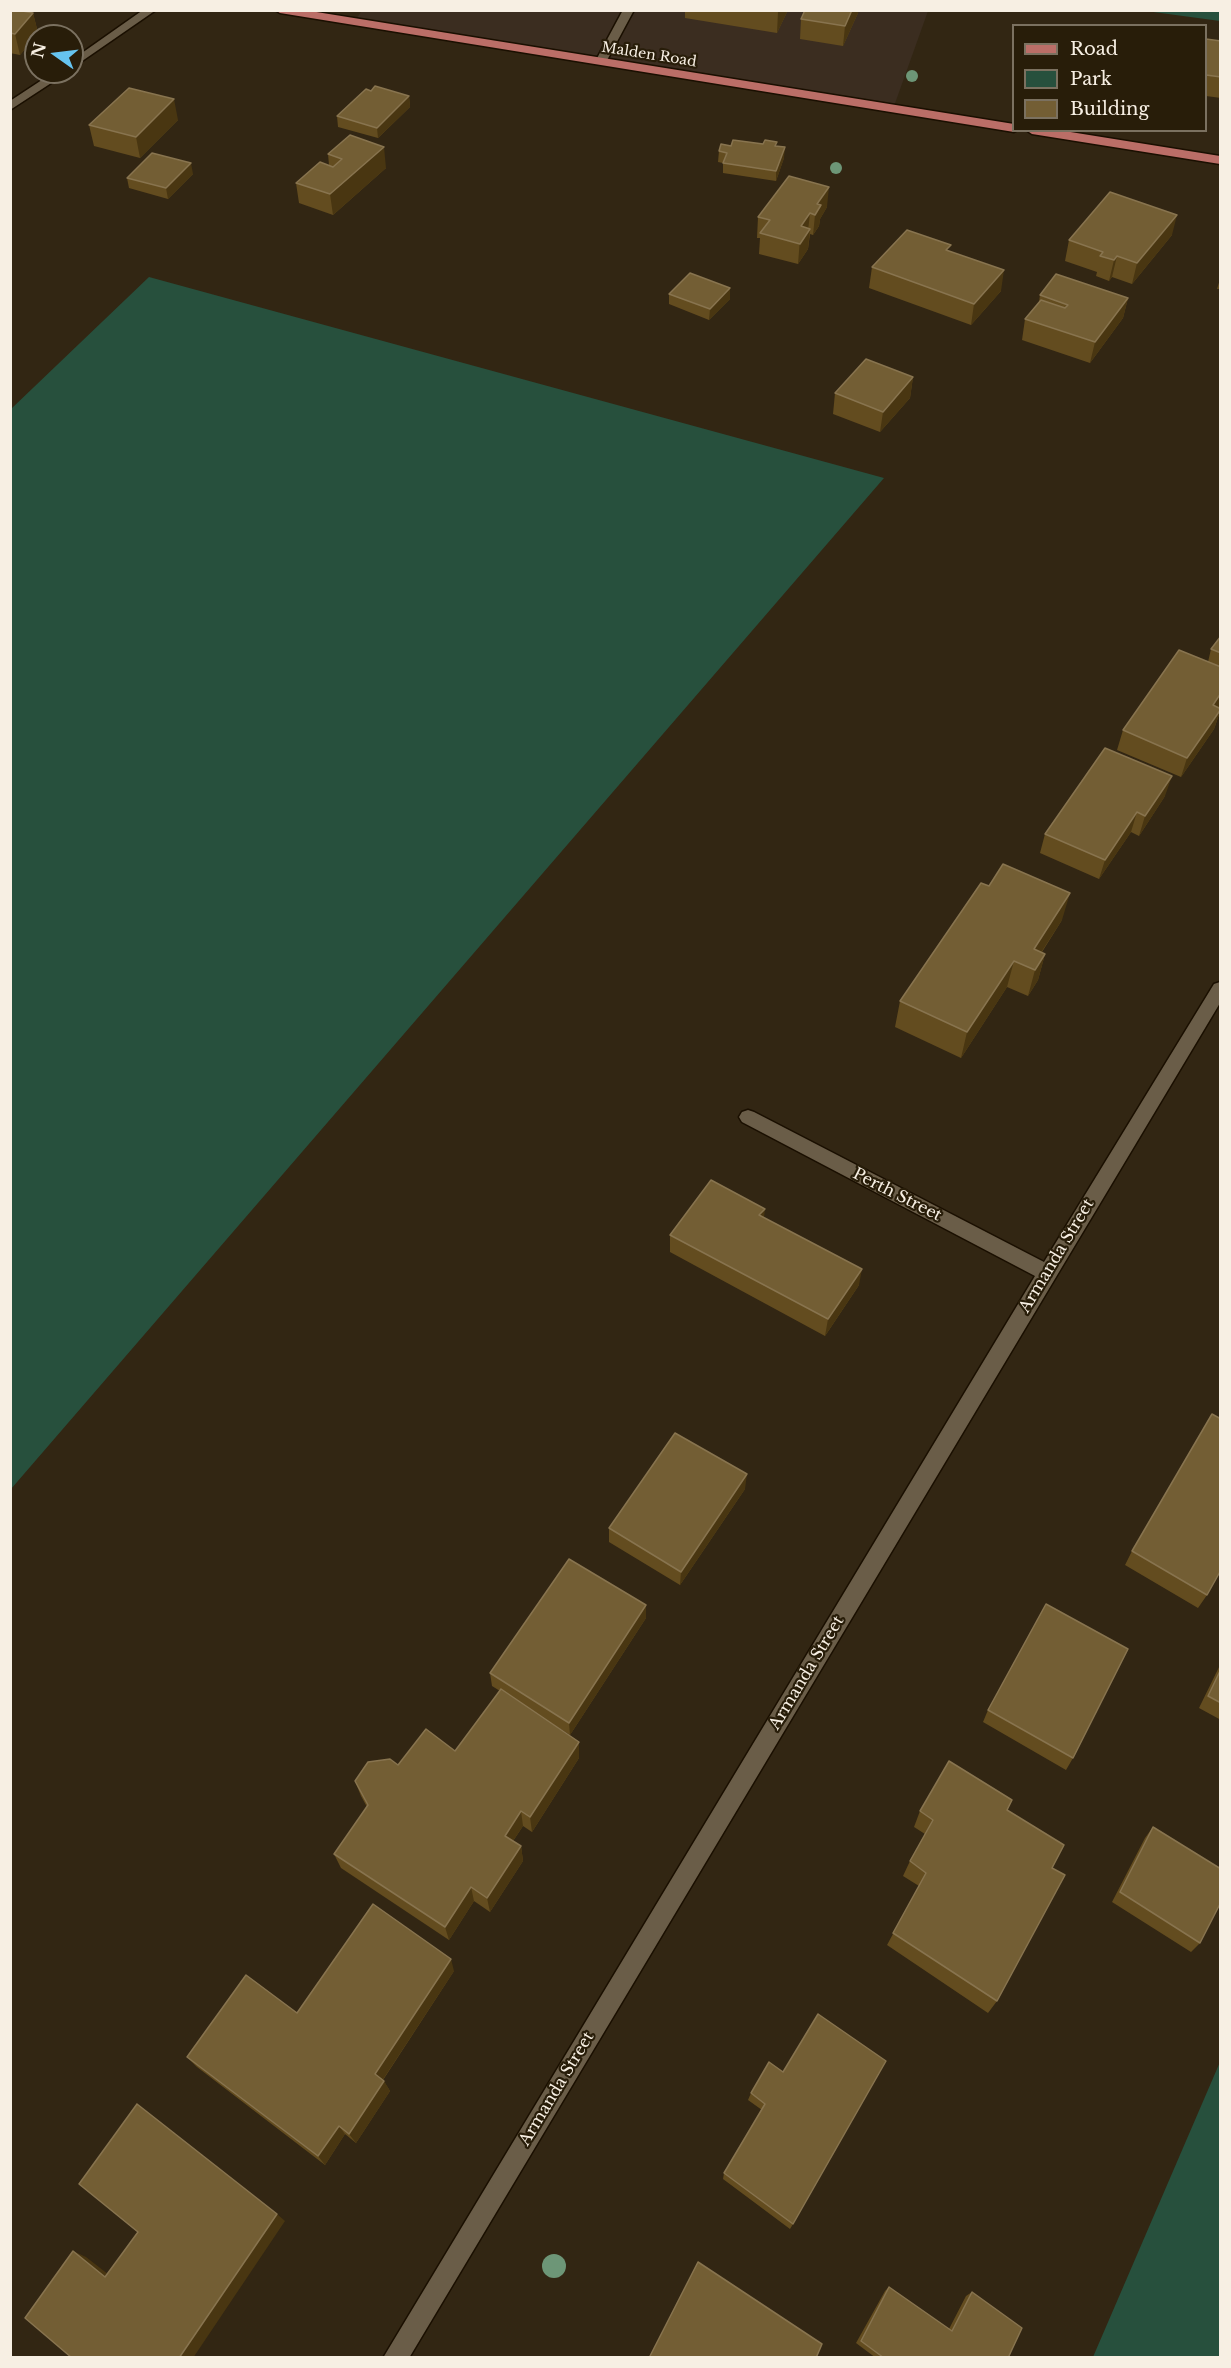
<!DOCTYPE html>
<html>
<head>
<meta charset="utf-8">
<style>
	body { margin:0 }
	#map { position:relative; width:1231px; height:2368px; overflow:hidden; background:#322613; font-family:"Libre Baskerville",serif }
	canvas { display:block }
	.frame { position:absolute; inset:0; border:12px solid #f7efe3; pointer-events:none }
	.legend { position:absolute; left:1012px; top:24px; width:195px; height:108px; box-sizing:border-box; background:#281d09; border:2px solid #7b7160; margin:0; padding:8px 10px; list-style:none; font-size:18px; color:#f7efe3 }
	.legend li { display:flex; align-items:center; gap:12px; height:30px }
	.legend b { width:30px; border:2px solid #7b7160 }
	.north { position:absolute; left:24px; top:24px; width:60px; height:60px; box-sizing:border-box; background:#281d09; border:2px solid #7b7160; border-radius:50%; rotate:284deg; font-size:16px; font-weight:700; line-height:24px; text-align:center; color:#f7efe3 }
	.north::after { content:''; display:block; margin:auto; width:21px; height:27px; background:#66c4ef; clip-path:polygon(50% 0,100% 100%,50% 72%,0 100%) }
</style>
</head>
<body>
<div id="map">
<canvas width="1231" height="2368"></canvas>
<div class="frame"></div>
<ul class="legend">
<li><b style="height:8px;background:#bb6e67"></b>Road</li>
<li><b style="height:16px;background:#27503d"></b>Park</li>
<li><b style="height:16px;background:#735e34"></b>Building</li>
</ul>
<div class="north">N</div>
</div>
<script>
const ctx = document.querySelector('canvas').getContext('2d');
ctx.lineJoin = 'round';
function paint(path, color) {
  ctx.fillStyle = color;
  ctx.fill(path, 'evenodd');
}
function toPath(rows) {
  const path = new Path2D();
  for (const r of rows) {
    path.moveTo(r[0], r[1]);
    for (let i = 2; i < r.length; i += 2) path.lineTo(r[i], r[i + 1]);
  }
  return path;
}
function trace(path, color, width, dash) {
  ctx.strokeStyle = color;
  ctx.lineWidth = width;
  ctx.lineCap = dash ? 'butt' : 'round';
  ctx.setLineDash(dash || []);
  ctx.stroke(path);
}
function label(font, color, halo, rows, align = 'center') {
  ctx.font = font + ' "Libre Baskerville",serif';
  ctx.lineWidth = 4.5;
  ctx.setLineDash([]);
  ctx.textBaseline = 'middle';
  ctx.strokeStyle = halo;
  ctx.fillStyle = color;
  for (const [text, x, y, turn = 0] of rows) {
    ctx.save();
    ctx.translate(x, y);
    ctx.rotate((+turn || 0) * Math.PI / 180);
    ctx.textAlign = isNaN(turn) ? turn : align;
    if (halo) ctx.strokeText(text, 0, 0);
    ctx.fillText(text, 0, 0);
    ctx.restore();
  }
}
paint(toPath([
	[362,10,928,11,893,109,354,23]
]), '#3b2d20');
paint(toPath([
	[1146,11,1220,11,1220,21],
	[149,277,884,478,11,1489,11,409],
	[1220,2062,1220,2357,1093,2357]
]), '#27503d');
const minor = toPath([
	[143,10,156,10,72,68,72,60,143,10],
	[623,10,634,10,605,64,597,64,595,62,623,10],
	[54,72,68,72,10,110,10,101,54,72],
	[1220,982,1220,1003,409,2358,383,2358,1035,1276,742,1122,739,1117,742,1112,748,1110,754,1112,1044,1262,1214,984,1220,982]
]);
const major = toPath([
	[275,10,304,10,1014,124,1014,130,1018,130,1014,132,280,13,275,10],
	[1026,130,1058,130,1220,156,1220,164,1032,134,1026,130]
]);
trace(minor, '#1a0f00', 3);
trace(major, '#1a0f00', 3);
paint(minor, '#6a5d48');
paint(major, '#bb6e67');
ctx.fillStyle = '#6d9677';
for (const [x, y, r] of [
	[912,76,6],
	[836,168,6],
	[554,2266,12]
]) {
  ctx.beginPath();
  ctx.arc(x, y, r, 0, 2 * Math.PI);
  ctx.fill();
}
paint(toPath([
	[10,10,33,13,38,33,20,55,10,53],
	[685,10,788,10,777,33,685,18],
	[858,13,843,46,800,39,801,19],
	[1206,39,1221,41,1221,98,1206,96],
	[371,91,409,96,410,107,378,138,338,127,337,116],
	[178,120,140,158,94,146,89,125],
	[731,146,777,146,784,158,776,181,723,173,723,163,718,162,719,151],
	[328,154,386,168,333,215,299,203,296,183,329,165],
	[193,174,168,199,129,188,127,178],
	[827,207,820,219,819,226,813,235,810,234,808,249,798,264,759,254,760,238,757,238,758,217],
	[1172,235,1132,284,1112,277,1109,281,1096,276,1097,272,1065,261,1069,240],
	[950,251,1001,291,971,325,869,288,872,267],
	[1221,276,1221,289,1217,289],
	[669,294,730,299,709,320,669,304],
	[1040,295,1128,298,1123,318,1090,363,1022,340,1025,319,1039,302],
	[913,377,910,398,880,432,833,414,835,393],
	[1221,636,1221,703,1218,708,1221,709,1214,729,1181,777,1117,750,1123,730,1208,662,1211,649],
	[1165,796,1139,836,1131,832,1099,879,1040,853,1045,834],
	[1062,920,1042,952,1045,954,1038,980,1028,996,1007,987,961,1058,895,1027,900,1001],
	[764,1217,859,1285,825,1336,670,1252,670,1235],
	[745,1489,680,1585,609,1542,609,1528],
	[1132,1551,1207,1595,1198,1608,1125,1565],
	[646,1605,646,1618,570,1735,551,1723,579,1758,532,1832,523,1826,513,1841,521,1846,523,1861,490,1912,474,1901,449,1940,341,1868,334,1854,367,1807,361,1796,355,1781,398,1765,455,1751,500,1691,492,1686,490,1673],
	[1221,1663,1221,1720,1199,1708],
	[988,1710,1073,1758,1066,1770,983,1722],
	[1007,1810,1052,1868,997,2001,988,2013,887,1945,919,1886,903,1876,910,1861,925,1834,914,1827,920,1811],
	[1153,1827,1200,1943,1191,1952,1112,1902,1145,1838],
	[454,1971,383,2080,390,2091,356,2143,345,2134,325,2165,197,2067,187,2057,297,2013],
	[783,2072,793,2224,790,2229,723,2179,724,2173,762,2110,748,2100,751,2093],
	[889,2287,949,2329,966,2296,972,2292,1008,2358,876,2358,856,2343,885,2291]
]), '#634c1f');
paint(toPath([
	[779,10,788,10,777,33,778,12],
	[852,10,859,10,858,13,843,46,845,26],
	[33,13,38,33,20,55,15,34],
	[409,96,410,107,378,138,377,128],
	[174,99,178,120,140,158,136,137],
	[384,147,386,168,333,215,330,194],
	[785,147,784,158,776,181,776,171],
	[191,163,193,174,168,199,166,188],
	[829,187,827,207,820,219,819,226,813,235,815,215,817,204],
	[810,213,808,231,810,229,808,249,798,264,801,226],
	[1177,215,1172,235,1132,284,1137,263],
	[1117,256,1112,277,1109,281,1114,260],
	[1004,270,1001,291,971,325,974,304],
	[730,288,730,299,709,320,710,309],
	[1128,298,1123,318,1090,363,1095,342],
	[913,377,910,398,880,432,883,412],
	[1221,693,1221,703,1206,725,1213,705],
	[1221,709,1214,729,1181,777,1187,758],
	[1172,776,1165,796,1139,836,1145,816],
	[1137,812,1131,832,1099,879,1105,860],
	[1070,893,1062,920,1031,968,1034,949],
	[1045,954,1038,980,1028,996,1035,970],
	[1014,961,1007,987,961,1058,967,1032],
	[765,1209,763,1226,759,1215],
	[862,1269,859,1285,825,1336,828,1319],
	[747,1474,745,1489,680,1585,681,1572],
	[646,1605,646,1618,570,1735,569,1723],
	[579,1742,579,1758,532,1832,530,1817],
	[521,1811,523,1826,507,1850,505,1836],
	[521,1846,523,1861,490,1912,487,1898],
	[471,1887,474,1901,449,1940,445,1927],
	[451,1959,454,1971,380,2084,375,2074],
	[384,2081,390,2091,356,2143,349,2134],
	[339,2126,345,2134,325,2165,318,2156],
	[277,2214,285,2221,193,2358,179,2358],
	[73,2251,86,2257,118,2282,105,2277]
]), '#493611');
const building = toPath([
	[10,10,17,10,33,13,15,34,10,33,10,10],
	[805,10,852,10,845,26,801,19,805,10],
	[1206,39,1221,41,1221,77,1206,75,1206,39],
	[375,86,409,96,377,128,337,116,366,89,371,91,375,86],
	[129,88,174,99,136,137,89,125,129,88],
	[350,135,384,147,330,194,296,183,320,162,333,167,342,159,328,154,350,135],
	[733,140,763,144,765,140,777,142,775,146,785,147,776,171,723,163,727,153,719,151,721,144,731,146,733,140],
	[152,153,191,163,166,188,127,178,152,153],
	[789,176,829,187,817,204,821,205,815,215,810,213,801,226,810,229,800,244,760,233,770,220,758,217,789,176],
	[1110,192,1177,215,1137,263,1117,256,1114,260,1100,256,1103,252,1069,240,1110,192],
	[907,230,951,245,946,250,1004,270,974,304,872,267,907,230],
	[690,273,730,288,710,309,669,294,690,273],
	[1056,274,1128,298,1095,342,1025,319,1041,300,1065,308,1068,305,1040,295,1056,274],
	[866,359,913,377,883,412,835,393,866,359],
	[1221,636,1221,653,1211,649,1221,636],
	[1179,650,1221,667,1221,693,1213,705,1221,709,1187,758,1123,730,1179,650],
	[1105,748,1172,776,1145,816,1137,812,1105,860,1045,834,1105,748],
	[1003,864,1070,893,1034,949,1045,954,1035,970,1014,961,967,1032,900,1001,981,883,989,886,1003,864],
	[711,1180,765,1209,759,1215,862,1269,828,1319,670,1235,711,1180],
	[1212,1414,1221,1419,1221,1570,1207,1595,1132,1551,1212,1414],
	[675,1433,747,1474,681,1572,609,1528,675,1433],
	[569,1559,646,1605,569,1723,490,1673,569,1559],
	[1046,1604,1128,1649,1073,1758,988,1710,1046,1604],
	[1221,1669,1221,1703,1208,1696,1221,1669],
	[501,1689,579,1742,530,1817,521,1811,505,1836,521,1846,487,1898,471,1887,445,1927,334,1854,368,1805,355,1781,368,1762,390,1759,398,1765,426,1729,455,1751,501,1689],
	[949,1761,1012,1800,1007,1810,1064,1845,1052,1868,1065,1875,997,2001,893,1933,926,1873,910,1861,933,1820,920,1811,949,1761],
	[1153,1827,1221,1869,1221,1902,1200,1943,1120,1892,1153,1827],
	[373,1904,451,1959,375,2074,384,2081,349,2134,339,2126,318,2156,187,2057,246,1975,297,2013,373,1904],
	[818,2014,886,2061,793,2224,724,2173,765,2104,751,2093,769,2062,783,2072,818,2014],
	[137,2104,277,2214,179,2358,72,2358,25,2318,73,2251,105,2277,138,2232,79,2184,137,2104],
	[698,2262,822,2344,816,2358,649,2358,698,2262],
	[889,2287,952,2331,972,2292,1022,2328,1008,2358,884,2358,861,2341,889,2287]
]);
paint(building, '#735e34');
trace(building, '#88744f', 1.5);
label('14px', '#f7efe3', '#281d09', [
	["Malden Road",649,55,9]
]);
label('16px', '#f7efe3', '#281d09', [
	["Perth Street",897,1195,27],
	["Armanda Street",1057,1256,-59],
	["Armanda Street",807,1673,-59],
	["Armanda Street",557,2089,-59]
]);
</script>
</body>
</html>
